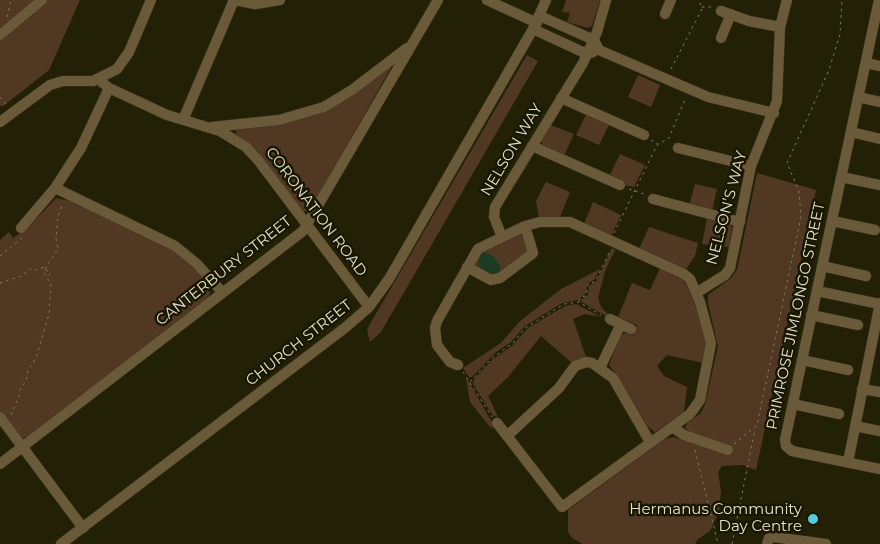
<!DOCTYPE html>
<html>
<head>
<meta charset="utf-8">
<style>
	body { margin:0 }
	canvas { display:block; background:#232105 }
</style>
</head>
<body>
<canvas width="880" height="544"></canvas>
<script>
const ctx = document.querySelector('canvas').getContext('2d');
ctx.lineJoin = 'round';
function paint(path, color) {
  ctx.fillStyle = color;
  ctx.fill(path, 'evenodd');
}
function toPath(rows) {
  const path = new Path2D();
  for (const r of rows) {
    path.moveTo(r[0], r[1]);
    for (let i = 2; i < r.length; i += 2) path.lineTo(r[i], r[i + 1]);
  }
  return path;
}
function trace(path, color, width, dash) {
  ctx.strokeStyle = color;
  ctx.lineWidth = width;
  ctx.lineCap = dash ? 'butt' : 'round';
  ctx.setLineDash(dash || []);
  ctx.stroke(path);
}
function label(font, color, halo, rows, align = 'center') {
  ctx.font = font + ' Montserrat,sans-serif';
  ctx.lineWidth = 5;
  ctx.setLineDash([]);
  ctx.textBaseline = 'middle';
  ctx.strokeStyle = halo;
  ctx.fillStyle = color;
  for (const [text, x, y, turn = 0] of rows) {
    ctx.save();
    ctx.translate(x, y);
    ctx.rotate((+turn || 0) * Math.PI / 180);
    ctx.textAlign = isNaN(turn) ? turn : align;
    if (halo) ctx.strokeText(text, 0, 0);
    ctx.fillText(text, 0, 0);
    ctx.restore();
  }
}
paint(toPath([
	[0,0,80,0,49,70,2,107,0,105],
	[566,0,600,0,592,26,588,28,567,22,570,13,562,12],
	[527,55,538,61,381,332,370,342,367,330,370,324],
	[393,64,309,212,302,211,236,135,236,130,292,121],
	[638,75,660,85,651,107,628,97],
	[586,115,609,125,599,145,576,135],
	[550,125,574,134,564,156,542,147,542,139],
	[620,154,645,165,634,187,624,185,625,182,610,175],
	[757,173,816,190,756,470,743,465,722,466,718,472,721,491,719,511,710,531,698,539,695,544,583,544,572,538,568,532,568,510,665,439,674,437,730,455,732,447,691,434,685,428,688,422,700,414,705,405,718,346,708,303,708,295,730,279,737,270],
	[546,182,570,192,560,217,539,219,536,201],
	[695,184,717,189,712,211,689,206],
	[56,198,70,201,170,248,186,260,209,284,210,293,208,299,29,436,23,438,17,435,0,411,0,240,9,232,13,238,28,228],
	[593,202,621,215,611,236,584,224],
	[707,218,732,226,729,247,702,244],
	[649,227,698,243,695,256,686,269,639,249],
	[521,233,531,250,496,277,478,269,475,266,482,251],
	[612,248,615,250,605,271,598,298,601,307,608,314,606,316,580,301,588,295,589,286,596,282],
	[660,268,681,278,686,284,698,310,707,345,703,363,667,355,657,366,664,376,687,387,684,412,655,432,647,426,617,375,609,365,621,335,626,333,633,335,637,325,618,317,632,283,650,290],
	[600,269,594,280,587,284,586,293,578,300,562,303,525,326,511,342,496,352,472,377,469,377,463,368,501,343,519,322,561,289],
	[576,304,601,317,585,314,573,319,586,357,572,363,541,336,508,377,488,396,498,417,493,416,473,384,474,379,492,360,512,346,528,328,565,306],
	[466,377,494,426,491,428,470,402]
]), '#513823');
paint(toPath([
	[483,252,493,256,500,265,500,272,493,275,478,266,479,258]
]), '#1d3a22');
const minor = toPath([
	[235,0,255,4,280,0],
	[487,0,537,23],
	[879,0,785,440,786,446,792,451,880,469],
	[721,11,749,21,780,27],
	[665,14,671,0],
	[540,16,594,40,599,50,708,97,774,113],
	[533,29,587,54,593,52],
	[0,35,42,0],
	[721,38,731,14],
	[866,63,880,66],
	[98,79,109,88,167,115,220,131,246,147,258,160,369,307],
	[858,97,880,102],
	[561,98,644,135],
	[183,120,234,0],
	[0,122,50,85,63,81,93,81,117,69,129,52,151,0],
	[212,127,279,120,324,107,352,90,407,48],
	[851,132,880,139],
	[532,146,620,185],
	[678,148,751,166],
	[841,177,880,185],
	[55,188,175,246,197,264,222,292],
	[653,199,740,222],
	[832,221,875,230],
	[21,228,55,188,81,148,109,88],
	[502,237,494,217,495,207,583,63,597,32,606,0],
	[822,266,866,276],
	[467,267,491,280,500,278,533,253,525,226],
	[817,291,880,304],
	[696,293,725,275,730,268,751,166,777,101,780,27,787,0],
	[811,315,858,325],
	[610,319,631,329],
	[802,360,848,370],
	[458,365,450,362,437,345,435,328,437,321,478,249,525,226,540,222,570,222,684,274,690,279,700,302,711,343,700,400,690,414,562,507,497,423],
	[600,368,621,324],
	[862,389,880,392],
	[793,404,839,414],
	[0,417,83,528],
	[855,426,880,431],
	[672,427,684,435,728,450],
	[507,436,559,388,575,366,586,362,592,363,613,378,650,442],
	[848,462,880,303],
	[0,464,303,231,438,0],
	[61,544,346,327,369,307,389,279,533,29,546,0],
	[767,544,769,538,773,537,826,544]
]);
trace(minor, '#3e3c21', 11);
trace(toPath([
	[702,7,713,7],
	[7,17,11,0],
	[671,69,702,9,699,0],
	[0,97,6,104],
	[651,140,658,144],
	[629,189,644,194],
	[614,233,657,145,669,138,686,97],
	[0,256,23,237],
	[46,270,51,273,47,277],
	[0,283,21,276,32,268,37,270,44,267],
	[579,301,581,297,586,296,588,284,595,282,610,251],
	[463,372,492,417],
	[470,382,491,359,513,343,525,328,564,304,579,302,601,315],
	[11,415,19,396,20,389,26,381,28,370,36,358,49,314,51,284,44,273,46,267,58,249,56,239,58,216,63,203],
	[734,444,757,425,801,217,799,191,787,163,829,70,840,34,842,0],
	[695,450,718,544],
	[732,544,755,429]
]), '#7d7c65', 1, [2.5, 4]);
trace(minor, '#6b5a3a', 10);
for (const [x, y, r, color] of [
	[813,519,6,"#56c9e0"]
]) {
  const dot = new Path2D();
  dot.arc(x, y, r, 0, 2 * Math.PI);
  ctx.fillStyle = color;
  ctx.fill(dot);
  trace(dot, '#1a1700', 2);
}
label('15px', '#e2e1d0', '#1a1700', [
	["NELSON WAY",512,150,-59],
	["NELSON’S WAY",727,208,-75],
	["CORONATION ROAD",316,212,53],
	["CANTERBURY STREET",224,271,-38],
	["PRIMROSE JIMLONGO STREET",796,316,-78],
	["CHURCH STREET",299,343,-38]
]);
label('15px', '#e2e1d0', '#1a1700', [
	["Hermanus Community",802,510],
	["Day Centre",802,527]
], 'right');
</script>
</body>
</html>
